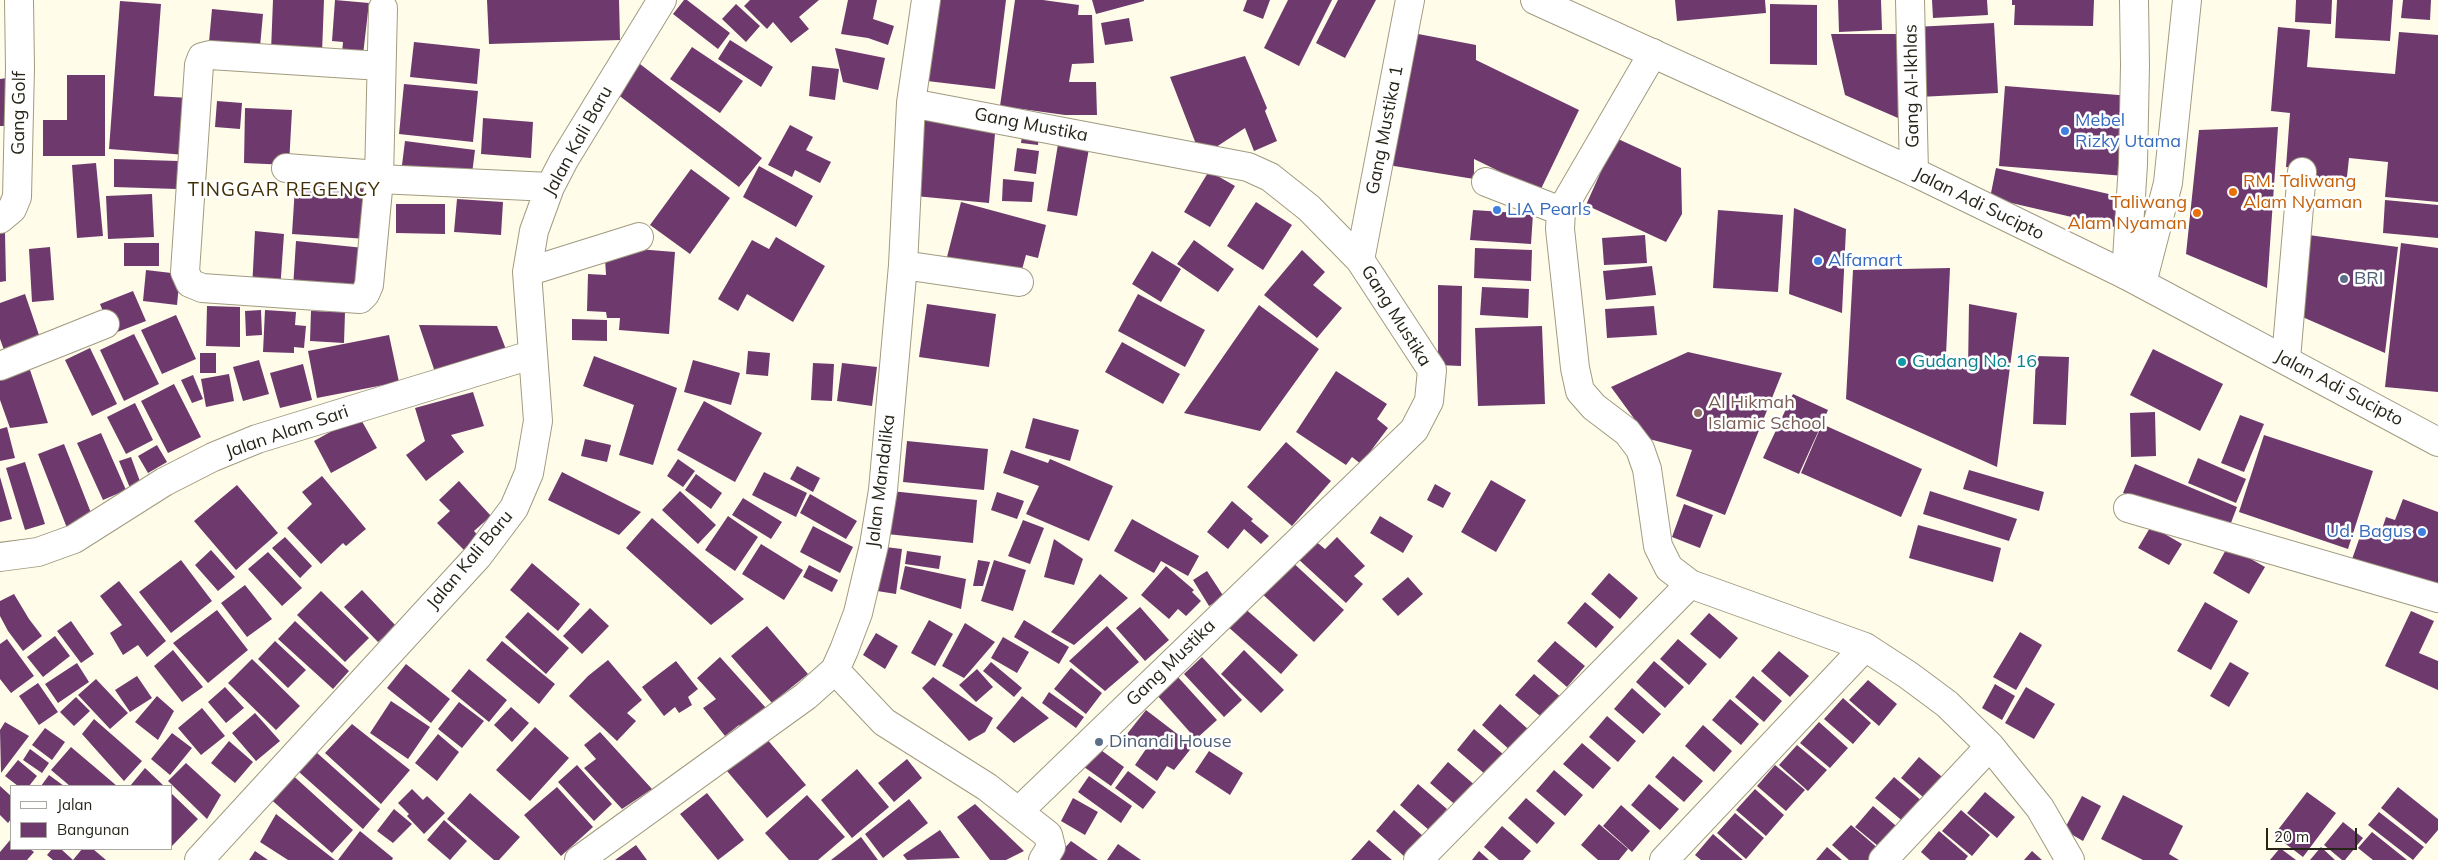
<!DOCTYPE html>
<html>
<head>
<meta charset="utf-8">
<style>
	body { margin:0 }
	#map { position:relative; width:2438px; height:860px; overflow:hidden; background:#fffcea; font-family:Mulish,sans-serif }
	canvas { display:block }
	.legend { position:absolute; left:10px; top:785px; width:162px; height:65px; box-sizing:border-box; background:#fff; border:1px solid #a9a8a3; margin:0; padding:6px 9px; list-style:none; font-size:15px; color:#27251a }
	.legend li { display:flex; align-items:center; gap:10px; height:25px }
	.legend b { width:25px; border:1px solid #a9a8a3 }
	.scale { position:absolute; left:2266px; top:828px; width:91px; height:22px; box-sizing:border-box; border:2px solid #27251a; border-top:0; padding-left:6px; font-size:15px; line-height:18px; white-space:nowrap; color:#27251a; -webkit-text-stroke:4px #fff; paint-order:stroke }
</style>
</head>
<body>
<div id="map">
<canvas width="2438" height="860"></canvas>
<ul class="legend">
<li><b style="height:6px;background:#fff"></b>Jalan</li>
<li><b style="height:14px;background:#6e3a6e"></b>Bangunan</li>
</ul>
<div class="scale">20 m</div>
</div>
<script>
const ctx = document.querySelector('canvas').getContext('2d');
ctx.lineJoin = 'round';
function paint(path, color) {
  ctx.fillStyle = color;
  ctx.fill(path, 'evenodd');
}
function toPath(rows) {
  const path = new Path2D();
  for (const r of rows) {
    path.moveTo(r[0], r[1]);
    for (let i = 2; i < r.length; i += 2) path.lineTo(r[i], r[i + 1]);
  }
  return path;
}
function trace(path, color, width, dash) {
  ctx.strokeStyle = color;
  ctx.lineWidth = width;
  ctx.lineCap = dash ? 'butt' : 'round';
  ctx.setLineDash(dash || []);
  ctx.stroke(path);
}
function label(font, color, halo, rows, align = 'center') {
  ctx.font = font + ' Mulish,sans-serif';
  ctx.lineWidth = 5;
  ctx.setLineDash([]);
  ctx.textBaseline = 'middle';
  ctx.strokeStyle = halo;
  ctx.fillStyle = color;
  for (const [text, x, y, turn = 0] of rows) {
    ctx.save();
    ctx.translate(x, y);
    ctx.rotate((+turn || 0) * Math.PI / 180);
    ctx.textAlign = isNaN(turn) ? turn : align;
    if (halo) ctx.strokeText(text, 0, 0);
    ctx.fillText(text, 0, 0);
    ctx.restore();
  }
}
paint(toPath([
	[273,0,324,0,322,53,271,51],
	[335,0,369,3,363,55,342,53,343,42,332,41],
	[487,0,619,0,620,40,489,44],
	[684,0,687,0,730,33,718,49,673,14],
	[750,0,819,0,799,17,809,29,791,43,773,22,767,29,744,6],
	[848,0,877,0,873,19,894,26,888,45,868,38,841,34],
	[937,0,1006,0,995,89,927,81],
	[1015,0,1043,0,1079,5,1078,15,1092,15,1094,63,1072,64,1069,82,1096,82,1097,115,1065,115,1000,106],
	[1092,0,1144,0,1144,1,1096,14],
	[1247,0,1270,0,1263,19,1243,11],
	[1288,0,1332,0,1299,66,1264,48],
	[1338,0,1376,0,1345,58,1316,43],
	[1675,0,1765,0,1766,13,1677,21],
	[1838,0,1881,0,1882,30,1839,32],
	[1932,0,1987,0,1988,15,1933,18],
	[2012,0,2094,0,2093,26,2014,25,2015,5,2012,5],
	[2296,0,2332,0,2331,24,2295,22],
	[2337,0,2393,0,2390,41,2335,38],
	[2403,0,2431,0,2430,20,2401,18],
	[120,1,161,4,154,96,190,98,186,155,109,149],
	[736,4,760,26,746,42,722,19],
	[1770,4,1817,5,1817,65,1770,64],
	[212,9,263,14,260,47,209,42],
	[1129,18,1133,41,1105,45,1101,23],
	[1994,23,1998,93,1919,97,1914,27],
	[2278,27,2310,30,2307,67,2395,74,2399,32,2438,35,2438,202,2385,197,2388,162,2349,158,2346,186,2308,183,2309,169,2286,167,2290,113,2271,111],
	[1413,33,1476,45,1476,60,1579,110,1540,191,1474,159,1474,179,1388,165],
	[1831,34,1898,34,1898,118,1845,95],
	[730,40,773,67,761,87,718,59],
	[414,42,480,49,477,84,410,77],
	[692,47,743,81,720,113,670,79],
	[835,48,885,58,878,90,843,82],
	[1245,56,1267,108,1265,111,1277,141,1254,151,1245,128,1201,157,1170,77],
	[640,64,762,158,739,187,617,94],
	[812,66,839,69,835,100,809,96],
	[67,75,105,75,105,156,43,156,43,120,67,120],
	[7,78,8,126,0,126,0,79],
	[404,84,478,91,473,142,399,134],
	[2005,86,2131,96,2125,176,1999,166],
	[217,101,242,103,240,129,215,127],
	[245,108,292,110,289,165,244,163],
	[922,114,996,122,989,203,915,196],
	[483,118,533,122,531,158,481,154],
	[790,125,813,137,806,150,831,162,820,183,795,170,792,177,768,165],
	[1023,127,1040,129,1038,145,1021,143],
	[2278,127,2267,288,2186,254,2199,130],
	[1059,138,1090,143,1077,216,1047,211],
	[1616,138,1681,168,1682,214,1666,242,1586,205],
	[405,141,475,150,471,182,401,173],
	[1017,148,1039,151,1036,174,1014,171],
	[114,159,178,161,177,189,114,187],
	[96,163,103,236,77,238,72,165],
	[759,166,813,196,796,227,743,197],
	[1996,168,2126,198,2119,228,1990,198],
	[691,169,730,198,690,254,650,225],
	[296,171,371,176,367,239,292,234],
	[1209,171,1235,186,1210,227,1184,212],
	[1003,179,1034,182,1032,202,1002,201],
	[152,194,154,237,108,239,106,196],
	[457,199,503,202,501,235,454,232],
	[2385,200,2438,205,2438,238,2383,233],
	[961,202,1046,225,1038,258,1026,255,1020,277,947,257],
	[1256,202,1292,225,1263,270,1227,246],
	[396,204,445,204,445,234,396,233],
	[1794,208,1846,229,1842,313,1789,294],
	[1473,210,1533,214,1531,244,1470,240],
	[1718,210,1783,215,1778,292,1713,288],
	[255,231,284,234,280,291,252,289],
	[0,232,5,232,6,281,0,282],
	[2301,234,2398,247,2385,353,2291,312],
	[1645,235,1647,263,1604,265,1602,238],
	[776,237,825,266,793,322,747,294,738,311,718,299,752,240,769,249],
	[1194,240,1234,269,1218,292,1177,264],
	[296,241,364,248,360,295,293,288],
	[124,243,159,243,159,266,124,266],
	[2401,243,2438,248,2438,392,2385,387],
	[50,247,54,300,32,302,29,249],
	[625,248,675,252,669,334,619,330,620,318,607,318,606,312,587,311,588,274,606,275,605,258,624,257],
	[1475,248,1532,250,1531,281,1474,278],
	[1302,250,1325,272,1313,285,1342,308,1317,338,1264,295],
	[1152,251,1181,269,1161,302,1132,284],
	[1652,266,1656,295,1606,300,1603,271],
	[1950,268,1946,355,1968,370,1969,304,2017,313,1997,467,1846,399,1853,270],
	[146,270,180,274,177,305,143,301],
	[1438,285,1462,286,1461,366,1438,365],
	[1482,287,1529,289,1528,318,1480,315],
	[133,291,146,321,112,334,100,304],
	[25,294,40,338,4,350,0,339,0,303],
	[1138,294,1205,330,1185,367,1118,331],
	[927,304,996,314,989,367,919,357],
	[1259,305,1319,349,1260,431,1184,413],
	[207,306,240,307,240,347,206,346],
	[1654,306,1657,335,1607,338,1605,309],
	[261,310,262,335,246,336,245,311],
	[265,310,296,312,295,325,306,326,304,348,294,347,294,353,263,352],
	[311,311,345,312,344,343,310,341],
	[176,315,196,359,162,374,141,330],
	[572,319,607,320,607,341,572,340],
	[419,325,497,326,507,352,436,375],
	[1542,326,1545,404,1478,406,1475,328],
	[134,334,159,384,124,401,100,350],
	[389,335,399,382,317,398,308,351],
	[1122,342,1180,374,1163,404,1105,372],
	[90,348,117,404,92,416,65,360],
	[2153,349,2223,384,2200,431,2130,395],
	[748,351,770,353,768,376,746,374],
	[1688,352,1782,373,1725,515,1676,496,1692,450,1649,439,1611,387],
	[200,353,216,353,216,373,200,373],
	[594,356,677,388,653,465,619,455,634,405,583,386],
	[2036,356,2069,357,2066,425,2033,424],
	[259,360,269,394,243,401,233,367],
	[693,360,740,373,731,405,684,392],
	[813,363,834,364,832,401,811,400],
	[842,363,877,367,872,406,837,401],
	[28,364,48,423,10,428,0,400,0,373],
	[303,364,312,400,280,408,270,373],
	[1336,371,1387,404,1377,419,1388,428,1361,464,1352,457,1346,465,1296,432],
	[229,374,234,401,206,407,201,379],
	[193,375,203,399,192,403,181,380],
	[174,384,201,437,168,453,141,401],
	[473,392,484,426,451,435,464,452,426,481,406,455,425,441,415,408],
	[1793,394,1828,410,1799,474,1763,458],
	[704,401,762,433,735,482,677,450],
	[135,403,153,440,126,454,107,417],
	[2155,412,2156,456,2131,457,2130,413],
	[2240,415,2264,424,2244,472,2221,463],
	[359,416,377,448,331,473,314,441],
	[1033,418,1079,430,1070,461,1025,448],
	[1822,424,1922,469,1901,517,1801,473],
	[7,427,15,458,0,461,0,429],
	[101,433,126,490,103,500,77,443],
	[2264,435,2373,471,2348,549,2239,512],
	[585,439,611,445,607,462,581,456],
	[907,441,988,449,984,490,903,482],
	[1286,442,1331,481,1292,526,1247,487],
	[64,444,93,518,67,528,38,454],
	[157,445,167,462,148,473,138,456],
	[1011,450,1048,463,1050,459,1113,486,1089,541,1026,514,1039,486,1003,473],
	[131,457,141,484,130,488,119,461],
	[2198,458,2246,479,2236,503,2188,483],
	[678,459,695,471,683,487,667,476],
	[25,462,45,524,25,530,6,468],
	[2135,464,2237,507,2226,536,2123,493],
	[797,466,820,478,813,492,790,479],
	[1969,470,2044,492,2039,511,1963,489],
	[562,472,641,512,619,535,548,500],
	[764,472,807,493,796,517,752,495],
	[696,474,722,493,711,509,685,490],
	[322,476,366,529,346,546,343,543,321,564,287,528,312,504,302,492],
	[0,477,12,519,0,522],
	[1491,480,1526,500,1496,552,1461,532],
	[459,481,491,516,474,531,480,538,466,552,437,523,450,511,439,500],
	[1435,484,1451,493,1443,508,1427,500],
	[237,485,278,533,236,570,194,521],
	[680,491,716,525,698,544,662,510],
	[891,491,977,500,973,543,887,534],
	[1930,491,2017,519,2009,541,1923,514],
	[997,492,1024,501,1017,519,991,510],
	[810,494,857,521,846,539,800,513],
	[743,498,782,522,771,539,732,515],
	[2403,499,2438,512,2438,596,2350,565,2364,525,2381,532,2386,517,2395,520],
	[1232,501,1253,519,1251,521,1269,536,1261,544,1244,529,1228,549,1207,532],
	[1684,504,1713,515,1700,548,1672,537],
	[728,516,758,537,735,571,705,550],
	[1380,516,1413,536,1403,553,1370,533],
	[652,518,744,599,711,625,626,548],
	[1132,519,1199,556,1188,576,1161,561,1154,573,1114,551],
	[1023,520,1044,528,1030,564,1008,556],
	[1918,525,2001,548,1993,582,1909,558],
	[813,526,853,547,840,573,800,552],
	[2151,526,2182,544,2169,565,2138,548],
	[285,537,312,566,300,578,272,548],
	[1337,537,1365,566,1354,576,1363,584,1346,603,1296,557,1313,539,1325,549],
	[1054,539,1083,559,1074,585,1044,577],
	[761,544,803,570,784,600,742,574],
	[877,546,902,549,896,594,871,590],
	[2228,546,2265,567,2249,594,2213,573],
	[211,550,235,577,218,591,195,565],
	[907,551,941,556,939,569,905,564],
	[268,552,302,588,282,606,248,569],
	[1288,558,1344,610,1314,642,1258,590],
	[181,560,212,601,171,633,139,592],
	[978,560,990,562,983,586,973,586],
	[994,560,1026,570,1013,611,981,601],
	[532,563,580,604,558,631,510,590],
	[809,565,838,580,832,592,803,577],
	[905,566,966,579,961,609,900,589],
	[1166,566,1194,590,1192,592,1201,601,1186,616,1178,609,1169,619,1141,595],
	[1207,571,1224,597,1209,606,1193,580],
	[1609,573,1638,598,1620,619,1591,594],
	[1100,574,1128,598,1074,645,1051,632],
	[1408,577,1423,594,1398,616,1382,599],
	[119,581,166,641,147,657,138,645,123,655,110,633,122,625,100,596],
	[245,585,272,619,247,637,221,603],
	[362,590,396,626,378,642,344,607],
	[321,591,369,638,345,662,297,615],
	[14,594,29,619,42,636,23,651,8,631,0,616,0,601],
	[1585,602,1614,627,1596,648,1567,623],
	[2205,602,2238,621,2211,670,2177,651],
	[1242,606,1298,655,1281,674,1226,625],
	[1140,607,1169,640,1145,661,1116,628],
	[590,608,609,626,582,654,563,636],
	[217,610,248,650,208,683,173,643],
	[2411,611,2434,621,2419,653,2438,661,2438,690,2385,666],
	[528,612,569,648,546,674,505,637],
	[1709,613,1738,638,1720,659,1690,634],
	[929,620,953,634,935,666,911,653],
	[1024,620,1069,647,1059,664,1014,637],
	[71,621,94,654,81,663,57,631],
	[295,621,349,671,333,689,278,639],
	[965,623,995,642,964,678,942,666],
	[767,626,808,674,772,703,731,656],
	[1107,626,1139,662,1105,691,1069,661],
	[2020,632,2042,645,2016,690,1993,677],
	[876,633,898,646,885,669,863,655],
	[55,636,70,656,43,677,27,657],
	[1003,637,1029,652,1017,673,991,658],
	[7,639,34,676,11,693,0,679,0,644],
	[1678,639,1707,664,1689,685,1660,659],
	[275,641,306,670,288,688,258,659],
	[502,641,555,684,539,704,486,660],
	[1555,641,1585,666,1567,687,1537,661],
	[173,650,203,687,182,702,154,666],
	[1244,650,1284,690,1261,713,1221,674],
	[1779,651,1809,676,1790,697,1761,671],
	[720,657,766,708,743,729,739,725,725,736,703,708,716,699,697,678],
	[1202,657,1242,700,1224,717,1184,674],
	[252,659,300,706,276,730,228,683],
	[608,660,642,700,627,713,636,721,617,741,569,696,588,676],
	[676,661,698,689,688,697,692,705,679,713,675,707,664,716,642,687],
	[1654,661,1684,687,1665,708,1636,682],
	[991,662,1022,688,1014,697,983,671],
	[2230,662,2249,673,2229,707,2210,696],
	[77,663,89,682,58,703,45,684],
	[406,664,450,699,431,723,387,688],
	[1071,668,1102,693,1086,714,1054,689],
	[469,669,507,700,489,722,451,691],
	[977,669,993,687,976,702,959,685],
	[1534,674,1563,699,1545,720,1515,695],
	[137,676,152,698,130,712,115,690],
	[1177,676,1217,720,1196,739,1156,694],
	[1753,676,1782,701,1764,722,1735,697],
	[933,677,993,718,985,732,969,741,922,688],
	[96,679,128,713,110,729,78,695],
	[1868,680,1897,704,1879,726,1849,700],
	[38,683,58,712,39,725,19,696],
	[1995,684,2015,696,2002,720,1982,708],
	[225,687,244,708,226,723,208,702],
	[2026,687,2055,704,2034,739,2005,723],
	[1632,688,1661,714,1643,734,1614,709],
	[1049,692,1084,717,1076,728,1042,703],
	[157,696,174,711,158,740,135,722],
	[1022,696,1049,718,1014,743,996,728],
	[76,697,90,711,74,726,60,712],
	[1843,698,1871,723,1853,744,1824,719],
	[1730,699,1759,724,1741,745,1712,720],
	[391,701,430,727,408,759,370,733],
	[459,702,484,721,462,748,438,729],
	[1500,704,1529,730,1511,751,1482,725],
	[511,707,529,723,512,742,494,725],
	[202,708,225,736,201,755,178,728],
	[1146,710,1193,746,1174,770,1167,766,1157,781,1135,765,1146,749,1127,734],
	[255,713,280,741,256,761,232,733],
	[1607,716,1636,741,1618,762,1589,737],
	[94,719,142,761,124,781,82,734],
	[5,722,29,736,1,773,0,730],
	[1819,722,1848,748,1830,768,1800,743],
	[352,724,410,770,381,804,325,753],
	[1703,725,1732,751,1714,772,1685,746],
	[535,727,569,758,530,801,496,770],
	[45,728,65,742,52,760,32,745],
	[1474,729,1504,755,1486,775,1457,750],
	[600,732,652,789,622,809,584,768,596,759,584,745],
	[172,733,192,748,170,775,151,759],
	[438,734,459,752,437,781,415,763],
	[766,738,806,785,767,818,727,771],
	[229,741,253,762,235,783,211,763],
	[1090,742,1124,767,1111,786,1077,762],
	[1582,743,1611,768,1593,789,1563,764],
	[1797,745,1827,770,1808,791,1779,765],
	[71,747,117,786,70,786,51,770],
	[30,749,49,763,42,773,23,760],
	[1209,751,1243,773,1230,795,1195,772],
	[316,752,380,809,363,829,299,772],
	[1673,756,1703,781,1684,802,1655,777],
	[1919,757,1948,782,1930,803,1901,778],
	[907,759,922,778,894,802,878,783],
	[18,760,37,776,29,786,18,786,5,776],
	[1448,762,1477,787,1459,808,1430,783],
	[186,763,221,795,207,819,168,781],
	[577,765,612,804,594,821,558,782],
	[1775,765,1805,790,1786,811,1757,786],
	[145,768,164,786,130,786],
	[857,769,889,807,852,838,821,800],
	[1554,770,1583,795,1565,816,1536,791],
	[288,771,353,830,332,853,267,796],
	[1128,771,1156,792,1143,809,1115,788],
	[49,775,64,786,41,786],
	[1089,776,1132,806,1121,823,1078,792],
	[1894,777,1923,802,1905,823,1875,798],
	[1418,784,1447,809,1429,830,1400,805],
	[1649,784,1679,809,1660,830,1631,805],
	[0,786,11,796,11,819,8,823,0,815],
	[557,787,593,827,561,856,524,815],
	[2398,787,2438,819,2438,830,2426,844,2381,808],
	[412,789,423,800,427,796,445,813,424,834,407,816,409,814,398,803],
	[1755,789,1784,815,1766,836,1736,810],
	[1985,792,2015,817,1997,838,1967,813],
	[2307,792,2336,813,2303,857,2274,835],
	[171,793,198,819,171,847],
	[470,793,520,837,499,860,494,860,447,819],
	[707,793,744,840,718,860,680,814],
	[807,795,845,837,818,860,789,860,765,833],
	[2123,795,2183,826,2169,854,2179,860,2143,860,2101,839],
	[2082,796,2101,806,2083,841,2064,830],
	[1073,798,1098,812,1085,835,1061,821],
	[1526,798,1555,823,1537,844,1508,818],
	[909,799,928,823,883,858,865,834],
	[975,804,1024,851,1006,860,990,860,957,817],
	[1621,805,1650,831,1632,852,1603,826],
	[1873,806,1902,831,1884,851,1855,827],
	[394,809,412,824,393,843,377,831],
	[1394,810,1423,836,1405,857,1376,831],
	[1961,810,1990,835,1972,856,1942,831],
	[2379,812,2424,847,2413,860,2368,825],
	[1735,813,1764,838,1746,859,1717,833],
	[276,814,335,860,288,860,260,842],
	[444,820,467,841,450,860,427,840],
	[2343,822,2363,838,2345,860,2342,860,2324,845],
	[1599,824,1628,849,1619,860,1598,860,1581,845],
	[1851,825,1880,850,1871,860,1849,860,1832,845],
	[1502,826,1531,851,1523,860,1499,860,1484,847],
	[940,830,960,858,907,860,903,855],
	[360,831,393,858,392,860,338,860],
	[1939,831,1968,856,1965,860,1930,860,1921,852],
	[2372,832,2407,860,2373,860,2358,848],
	[1713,834,1743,860,1701,860,1695,855],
	[861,837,878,860,831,860],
	[11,839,11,849,30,849,34,852,27,860,0,860,0,852],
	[1369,840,1392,860,1351,860],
	[1071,841,1098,860,1054,860],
	[1118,844,1141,860,1107,860],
	[636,845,647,860,615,860],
	[1827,847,1842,860,1816,860],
	[2321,847,2335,860,2310,860],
	[2280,848,2296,860,2270,860],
	[52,849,61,849,73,860,82,849,93,849,106,860,53,860,47,855],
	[255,851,268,860,249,860],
	[1479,851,1489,860,1472,860],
	[2032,851,2042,860,2024,860]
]), '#6e3a6e');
const minor = toPath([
	[1910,0,1914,172],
	[383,8,379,179,550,187],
	[1653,53,1561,211,1560,229,1575,368,1580,391,1594,407,1627,432,1640,449,1647,469,1658,546,1669,568,1690,584,1865,647,1908,675,1947,704,1990,746,2040,808,2070,860],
	[911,103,1248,167,1270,177,1309,208,1360,260,1432,370,1429,401,1414,430,1019,811],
	[286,168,379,175],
	[379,179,369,285,365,294,360,299,202,288,190,283,185,272,199,65,202,57,210,55,381,66],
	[1486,182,1561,211],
	[0,219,12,209,17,197,20,68,19,0],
	[1360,260,1410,0],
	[903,265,1019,282],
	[527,272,639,237],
	[2126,275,2133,164,2135,65,2134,0],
	[2142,283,2168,183,2187,0],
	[2286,359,2302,172],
	[0,366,105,324],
	[2128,508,2438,598],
	[0,557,38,552,74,539,164,482,213,457,257,439,531,355],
	[835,670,884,722,987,787,1048,835,1051,847,1043,860],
	[199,860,478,556,514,508,529,473,538,421,527,272,534,231,550,187,564,160,662,0],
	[579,860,806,696,835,670,844,650,858,613,874,545,883,490,903,265,911,103,926,0],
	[1418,860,1690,584],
	[1664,860,1865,647],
	[1883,860,1990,746]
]);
const highway = toPath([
	[1535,0,1914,172,2126,275,2438,442]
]);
trace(minor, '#a09b80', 30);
trace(highway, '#a09b80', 30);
trace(minor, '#fff', 28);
trace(highway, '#fff', 28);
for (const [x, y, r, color] of [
	[2065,131,5,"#3f7fe0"],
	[2233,192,5,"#e8710a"],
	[1497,210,5,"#3f7fe0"],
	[2197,213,5,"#e8710a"],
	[1818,261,5,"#3f7fe0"],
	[2344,279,5,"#5c6f8a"],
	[1902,362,5,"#0f9aa8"],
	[1698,413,5,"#8d6e63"],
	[2422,532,5,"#3f7fe0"],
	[1099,742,5,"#5c6f8a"]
]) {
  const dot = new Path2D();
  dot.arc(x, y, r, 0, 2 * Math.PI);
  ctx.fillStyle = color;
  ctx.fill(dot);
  trace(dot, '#fff', 2);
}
label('18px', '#27251a', '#fff', [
	["Gang Al-Ikhlas",1912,86,-91],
	["Gang Golf",19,113,-89],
	["Gang Mustika",1031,125,11],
	["Gang Mustika 1",1385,130,-79],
	["Jalan Kali Baru",578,141,-61],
	["Jalan Adi Sucipto",1979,204,26],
	["Gang Mustika",1396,316,58],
	["Jalan Adi Sucipto",2339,388,28],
	["Jalan Alam Sari",287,432,-19],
	["Jalan Mandalika",881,481,-83],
	["Jalan Kali Baru",470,560,-50],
	["Gang Mustika",1171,663,-44]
]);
label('18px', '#366cbe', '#fff', [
	["Mebel",2075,121],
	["Rizky Utama",2075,142],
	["LIA Pearls",1507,210],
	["Alfamart",1828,261],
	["Ud. Bagus",2412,532,"right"]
], 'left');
label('18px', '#c56008', '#fff', [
	["RM. Taliwang",2243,182],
	["Alam Nyaman",2243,203],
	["Taliwang",2187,203,"right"],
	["Alam Nyaman",2187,224,"right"]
], 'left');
label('18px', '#4e5e75', '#fff', [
	["BRI",2354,279],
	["Dinandi House",1109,742]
], 'left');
label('18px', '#0d838f', '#fff', [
	["Gudang No. 16",1912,362]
], 'left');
label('18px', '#785e54', '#fff', [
	["Al Hikmah",1708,403],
	["Islamic School",1708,424]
], 'left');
ctx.letterSpacing = '1px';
label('19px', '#402e05', '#fff', [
	["TINGGAR REGENCY",284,190]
]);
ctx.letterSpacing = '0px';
</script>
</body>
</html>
